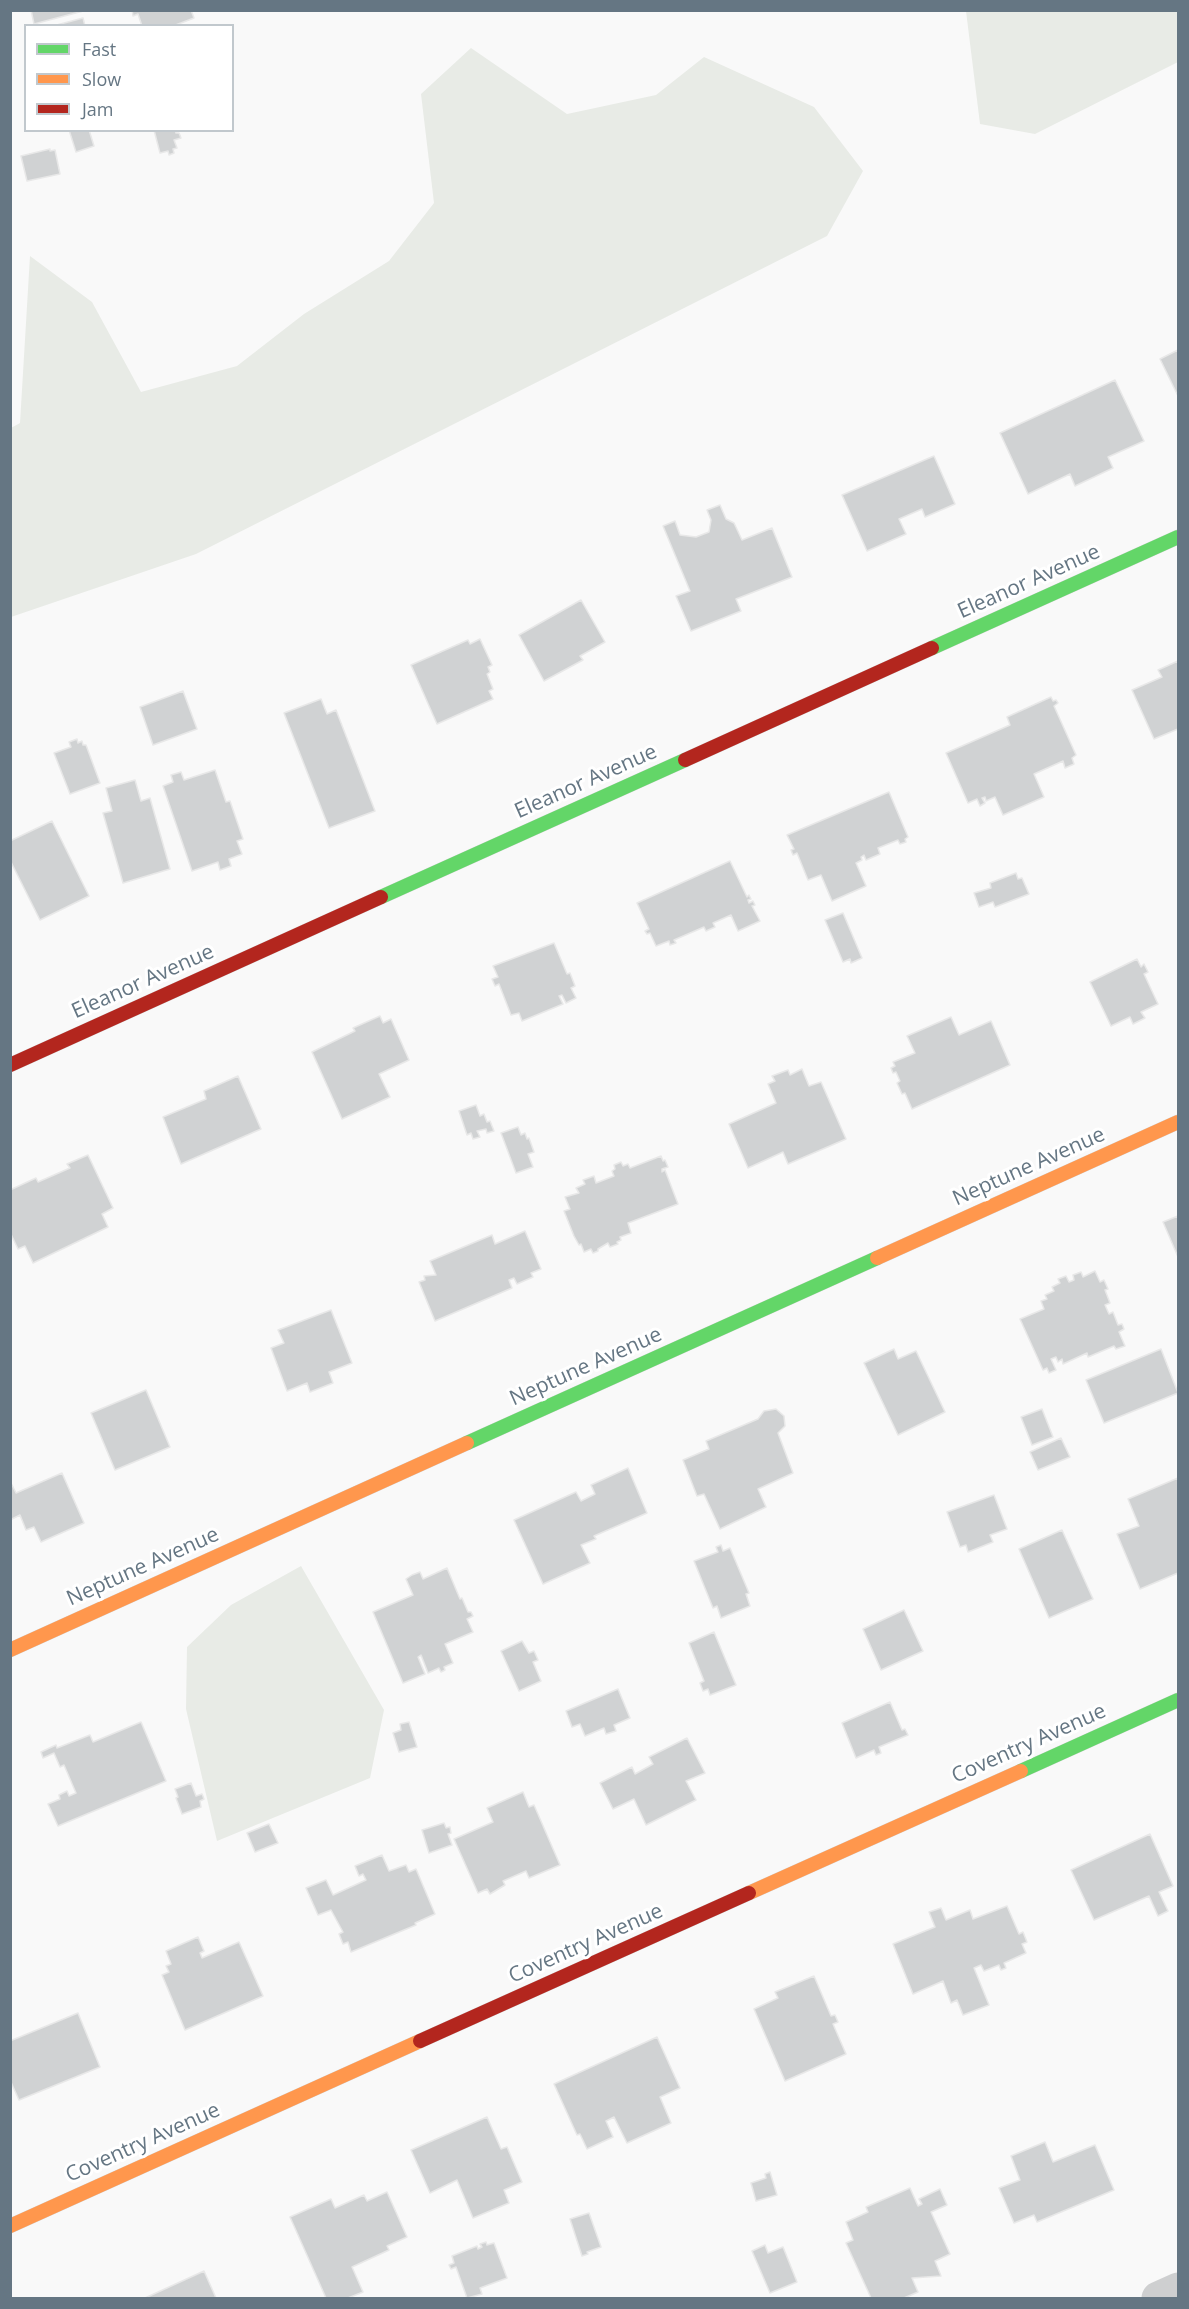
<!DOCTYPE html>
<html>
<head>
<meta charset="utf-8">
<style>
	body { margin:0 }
	#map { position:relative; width:1189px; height:2309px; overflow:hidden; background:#f9f9f9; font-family:"Open Sans",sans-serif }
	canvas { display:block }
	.frame { position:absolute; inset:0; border:12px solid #657683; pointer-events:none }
	.legend { position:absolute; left:24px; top:24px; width:210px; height:108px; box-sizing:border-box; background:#fff; border:2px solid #c1c8cd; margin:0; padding:8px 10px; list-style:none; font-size:18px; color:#657683 }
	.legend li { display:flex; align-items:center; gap:12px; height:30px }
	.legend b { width:30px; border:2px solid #c1c8cd }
</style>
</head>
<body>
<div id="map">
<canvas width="1189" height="2309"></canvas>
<div class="frame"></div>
<ul class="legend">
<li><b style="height:8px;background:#63d668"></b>Fast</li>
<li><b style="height:8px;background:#ff974d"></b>Slow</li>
<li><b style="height:8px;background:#b3261e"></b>Jam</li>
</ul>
</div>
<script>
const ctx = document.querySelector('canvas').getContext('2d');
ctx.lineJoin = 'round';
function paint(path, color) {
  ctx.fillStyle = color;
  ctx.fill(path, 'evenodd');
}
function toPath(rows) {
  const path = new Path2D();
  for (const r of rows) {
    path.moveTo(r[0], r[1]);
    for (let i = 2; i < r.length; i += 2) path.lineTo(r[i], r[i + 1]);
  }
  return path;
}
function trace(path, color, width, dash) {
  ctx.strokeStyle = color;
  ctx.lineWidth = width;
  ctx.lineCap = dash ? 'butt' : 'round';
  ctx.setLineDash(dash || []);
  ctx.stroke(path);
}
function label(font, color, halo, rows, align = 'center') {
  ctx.font = font + ' "Open Sans",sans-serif';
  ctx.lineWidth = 6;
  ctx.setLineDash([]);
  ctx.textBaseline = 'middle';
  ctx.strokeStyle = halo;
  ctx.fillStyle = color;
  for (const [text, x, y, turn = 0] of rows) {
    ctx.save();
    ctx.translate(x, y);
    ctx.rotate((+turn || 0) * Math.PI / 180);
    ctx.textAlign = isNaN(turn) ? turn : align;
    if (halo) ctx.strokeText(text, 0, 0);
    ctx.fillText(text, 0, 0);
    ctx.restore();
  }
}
paint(toPath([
	[966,11,1178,11,1178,62,1035,134,980,124],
	[471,48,567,114,656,95,704,57,814,107,863,171,827,236,196,554,11,617,11,428,20,423,30,256,92,302,141,392,237,366,304,314,389,261,434,203,421,94],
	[301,1566,384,1710,370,1778,217,1841,186,1709,187,1647,231,1605]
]), '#e8ebe6');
const building = toPath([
	[31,10,87,10,34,24,31,10],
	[132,10,191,10,194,18,173,26,142,26,138,14,133,16,132,10],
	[83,18,85,26,53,26,83,18],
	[69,130,89,130,94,146,76,152,69,130],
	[154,130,175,130,176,133,179,133,181,138,174,140,177,148,173,149,174,153,169,155,168,151,160,153,154,130],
	[50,149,50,151,55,150,60,174,27,181,21,156,50,149],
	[1178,350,1178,396,1160,359,1178,350],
	[1115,380,1144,441,1108,457,1113,468,1075,486,1070,474,1028,494,1000,433,1115,380],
	[934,456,955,504,925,517,922,509,899,519,906,534,867,551,842,495,934,456],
	[720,505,726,519,734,523,742,540,772,528,792,577,736,599,741,611,691,631,676,596,690,591,663,526,675,521,680,535,696,537,709,532,711,520,707,510,720,505],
	[581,600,605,642,580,656,583,660,544,681,519,635,581,600],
	[480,639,492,665,488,667,490,672,487,674,493,689,489,691,493,699,437,724,411,665,468,640,470,644,480,639],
	[1178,661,1178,729,1154,739,1132,690,1162,677,1158,670,1178,661],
	[183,691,197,729,153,745,140,707,183,691],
	[1051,697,1053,701,1056,700,1058,703,1054,706,1076,755,1072,758,1074,764,1065,768,1063,761,1034,774,1044,797,1003,815,995,797,986,801,985,797,982,798,985,803,980,806,977,799,968,803,946,753,1010,725,1007,717,1051,697],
	[321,699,327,714,336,710,375,811,329,828,284,713,321,699],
	[77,739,78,743,82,741,83,745,86,745,100,783,70,794,54,753,71,747,69,742,77,739],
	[215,770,226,802,230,801,243,839,237,841,242,854,229,859,231,866,220,870,218,862,192,871,163,786,173,782,171,775,181,772,184,780,215,770],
	[135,780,141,801,150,798,170,869,123,883,103,813,112,811,106,788,135,780],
	[889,792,908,837,905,839,906,842,900,844,898,840,878,848,880,854,866,860,864,855,861,857,862,860,856,863,866,886,832,901,821,875,808,880,797,853,793,855,791,850,794,849,787,835,889,792],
	[52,821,89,896,40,920,10,860,10,841,52,821],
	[730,861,747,897,749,895,751,899,748,900,749,903,753,901,755,905,752,906,760,921,738,931,731,915,713,923,715,927,706,931,704,927,674,940,676,943,670,945,669,941,656,946,650,933,647,934,645,931,649,929,637,903,730,861],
	[1016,873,1018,879,1022,878,1029,894,995,907,993,902,979,907,974,893,991,888,990,883,1016,873],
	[843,913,862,958,851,963,850,959,843,962,825,920,843,913],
	[554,943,567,974,570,973,575,986,571,988,576,998,566,1003,562,995,559,996,563,1004,522,1021,519,1013,511,1015,499,984,495,986,492,979,498,977,493,966,554,943],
	[1137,959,1141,967,1144,964,1148,972,1144,974,1158,1004,1141,1012,1145,1018,1133,1024,1130,1017,1111,1026,1090,982,1137,959],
	[380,1016,383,1023,391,1019,409,1060,379,1074,390,1097,342,1119,312,1052,355,1031,353,1028,380,1016],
	[951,1017,959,1035,991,1021,1010,1065,912,1109,905,1093,902,1094,897,1083,900,1081,896,1072,893,1073,891,1068,895,1066,893,1062,915,1053,907,1036,951,1017],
	[802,1069,809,1086,821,1082,846,1139,788,1164,783,1152,748,1168,729,1124,776,1103,768,1084,775,1081,772,1076,788,1070,790,1075,802,1069],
	[238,1076,261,1129,181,1164,163,1117,206,1099,204,1091,238,1076],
	[476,1105,480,1116,484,1114,487,1122,490,1121,494,1131,487,1133,486,1129,477,1131,480,1137,473,1139,471,1133,467,1135,459,1111,476,1105],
	[518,1127,521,1135,525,1133,527,1139,529,1138,534,1152,528,1154,533,1167,516,1173,501,1133,518,1127],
	[88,1155,113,1208,102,1214,108,1227,33,1263,25,1246,18,1249,10,1232,10,1190,36,1178,38,1182,70,1168,67,1164,88,1155],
	[661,1156,663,1161,665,1160,668,1167,662,1169,662,1172,665,1170,678,1204,628,1223,631,1233,620,1237,621,1240,617,1242,618,1244,610,1247,608,1243,598,1249,598,1251,593,1253,591,1249,584,1252,581,1244,579,1245,574,1236,564,1211,570,1209,565,1197,579,1193,576,1188,585,1184,583,1180,594,1176,596,1183,614,1176,612,1171,615,1169,614,1165,621,1162,623,1166,628,1164,630,1168,661,1156],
	[1178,1216,1178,1257,1163,1222,1178,1216],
	[525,1231,541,1269,531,1273,533,1277,517,1284,514,1278,509,1280,512,1288,435,1321,419,1282,425,1280,424,1276,436,1275,430,1261,492,1235,495,1244,525,1231],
	[1095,1271,1100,1282,1104,1280,1108,1289,1105,1290,1110,1303,1105,1305,1109,1314,1113,1312,1118,1325,1122,1324,1124,1329,1119,1332,1125,1346,1116,1349,1114,1346,1088,1357,1087,1353,1063,1364,1062,1359,1058,1362,1056,1357,1051,1359,1056,1370,1049,1373,1047,1368,1043,1370,1020,1319,1044,1309,1041,1301,1047,1299,1045,1295,1054,1291,1052,1287,1060,1283,1058,1279,1066,1276,1069,1282,1074,1280,1073,1275,1081,1272,1083,1277,1095,1271],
	[331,1310,352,1363,329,1372,333,1383,310,1392,307,1383,287,1391,271,1348,284,1343,278,1330,331,1310],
	[894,1349,898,1359,916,1351,945,1412,898,1435,864,1363,894,1349],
	[1161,1349,1178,1393,1104,1423,1086,1380,1161,1349],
	[146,1390,170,1447,115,1470,91,1413,146,1390],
	[776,1409,784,1416,785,1426,778,1433,793,1473,758,1489,766,1507,720,1529,704,1494,697,1496,683,1460,709,1449,706,1441,758,1419,764,1411,776,1409],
	[1042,1409,1053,1437,1032,1445,1021,1417,1042,1409],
	[1061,1438,1070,1457,1038,1470,1030,1452,1061,1438],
	[628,1468,647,1513,594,1536,596,1539,581,1545,590,1563,543,1584,514,1520,576,1492,581,1501,595,1494,591,1485,628,1468],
	[62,1473,84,1523,41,1542,34,1527,26,1530,20,1515,10,1520,10,1481,16,1493,62,1473],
	[1178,1478,1178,1573,1140,1589,1117,1534,1139,1526,1128,1499,1178,1478],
	[994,1495,1007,1529,990,1535,993,1542,968,1552,966,1545,960,1547,947,1512,994,1495],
	[1062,1530,1093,1599,1049,1618,1019,1549,1062,1530],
	[721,1545,723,1551,730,1548,749,1593,746,1594,750,1606,721,1618,717,1606,713,1608,694,1561,718,1552,716,1547,721,1545],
	[447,1568,460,1599,462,1598,468,1612,471,1612,473,1616,467,1619,473,1632,445,1644,453,1663,444,1667,445,1670,441,1672,439,1668,428,1673,421,1655,418,1657,425,1674,403,1683,373,1612,413,1595,406,1579,412,1575,420,1572,423,1579,447,1568],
	[904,1610,923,1651,881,1670,863,1629,904,1610],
	[714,1632,736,1685,710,1695,708,1689,703,1691,700,1683,704,1681,689,1643,714,1632],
	[522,1641,529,1653,534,1651,538,1660,533,1662,541,1681,519,1691,501,1651,522,1641],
	[618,1689,630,1718,614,1725,616,1731,606,1734,604,1728,585,1736,580,1724,572,1727,566,1711,618,1689],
	[890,1702,902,1730,905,1729,908,1735,879,1747,881,1753,876,1755,874,1750,856,1758,842,1723,890,1702],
	[141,1722,166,1781,58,1826,48,1804,60,1799,59,1795,67,1791,69,1796,76,1793,64,1765,60,1767,54,1753,43,1758,41,1752,56,1745,57,1748,90,1735,93,1742,141,1722],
	[409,1722,417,1747,399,1752,393,1733,401,1730,400,1724,409,1722],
	[687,1738,705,1773,686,1781,696,1800,646,1825,634,1799,613,1809,600,1783,632,1767,635,1774,653,1764,649,1757,687,1738],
	[191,1783,196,1796,202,1794,204,1799,200,1801,201,1807,182,1814,176,1798,178,1797,175,1789,191,1783],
	[523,1792,529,1807,534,1805,560,1865,529,1878,526,1871,503,1881,505,1885,490,1894,487,1889,478,1893,454,1839,493,1822,487,1808,523,1792],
	[444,1823,446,1828,450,1827,451,1833,448,1834,452,1845,429,1853,422,1830,444,1823],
	[269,1824,278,1843,255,1852,247,1833,269,1824],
	[1150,1834,1173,1886,1159,1892,1168,1911,1158,1916,1149,1896,1094,1920,1071,1870,1150,1834],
	[382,1855,389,1871,406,1865,409,1872,416,1869,435,1914,415,1923,416,1925,351,1952,348,1942,343,1944,339,1934,343,1932,331,1910,318,1915,306,1888,326,1880,333,1895,366,1880,363,1874,359,1876,355,1866,382,1855],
	[1007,1906,1019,1934,1023,1932,1027,1942,1022,1944,1026,1953,1004,1963,1006,1968,1001,1970,999,1965,984,1971,981,1965,974,1968,989,2005,963,2015,957,2000,951,2003,943,1981,913,1994,893,1944,935,1927,929,1912,941,1908,946,1920,970,1910,973,1919,1007,1906],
	[198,1937,204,1951,200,1953,202,1958,239,1942,263,1996,185,2030,162,1975,169,1972,166,1966,171,1964,166,1951,198,1937],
	[814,1976,831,2016,835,2015,838,2022,833,2024,846,2054,785,2081,754,2009,778,1998,775,1992,814,1976],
	[78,2013,100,2067,19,2100,10,2080,10,2041,78,2013],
	[657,2037,680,2088,660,2097,671,2123,627,2143,614,2117,606,2121,613,2137,587,2149,580,2134,577,2135,554,2084,657,2037],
	[487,2117,501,2149,507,2147,522,2182,504,2190,509,2203,473,2218,457,2180,430,2193,411,2150,487,2117],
	[1045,2142,1053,2162,1095,2145,1114,2190,1037,2222,1034,2215,1014,2223,999,2188,1020,2180,1011,2156,1045,2142],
	[770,2172,777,2195,756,2201,751,2183,766,2178,765,2174,770,2172],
	[910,2188,918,2206,922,2204,919,2199,940,2189,947,2205,931,2212,950,2254,935,2261,941,2276,912,2278,918,2292,904,2298,871,2298,846,2243,853,2240,846,2222,868,2212,866,2207,910,2188],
	[387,2192,407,2237,387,2246,389,2250,352,2267,363,2292,348,2298,326,2298,290,2217,331,2199,335,2208,364,2195,367,2201,387,2192],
	[589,2213,601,2247,587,2252,588,2254,582,2256,570,2219,589,2213],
	[486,2242,487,2245,494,2243,507,2278,480,2288,482,2294,467,2298,456,2267,451,2269,449,2265,454,2263,452,2256,477,2246,478,2249,482,2247,480,2244,486,2242],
	[765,2245,768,2253,783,2247,797,2282,770,2293,752,2251,765,2245],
	[204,2271,216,2298,145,2298,204,2271]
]);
paint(building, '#d0d2d3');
trace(building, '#e8e8e8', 1.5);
const fast = toPath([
	[932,648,1178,537],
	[381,897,685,760],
	[467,1443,877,1258],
	[1021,1771,1178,1700]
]);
const slow = toPath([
	[877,1258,1178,1122],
	[10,1650,467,1443],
	[749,1893,1021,1771],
	[10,2226,420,2041]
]);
const jam = toPath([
	[685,760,932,648],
	[10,1065,381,897],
	[420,2041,749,1893]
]);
trace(fast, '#d5d6d7', 15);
trace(slow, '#d5d6d7', 15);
trace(jam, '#d5d6d7', 15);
trace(toPath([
	[1158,2298,1178,2289]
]), '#cecfd0', 33);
trace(fast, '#63d668', 14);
trace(slow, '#ff974d', 14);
trace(jam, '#b3261e', 14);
label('21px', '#657683', '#fff', [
	["Eleanor Avenue",1029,582,-24],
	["Eleanor Avenue",586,782,-24],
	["Eleanor Avenue",143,982,-24],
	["Neptune Avenue",1029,1167,-24],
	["Neptune Avenue",586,1367,-24],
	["Neptune Avenue",143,1567,-24],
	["Coventry Avenue",1029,1744,-24],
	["Coventry Avenue",586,1944,-24],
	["Coventry Avenue",143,2143,-24]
]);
</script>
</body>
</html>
